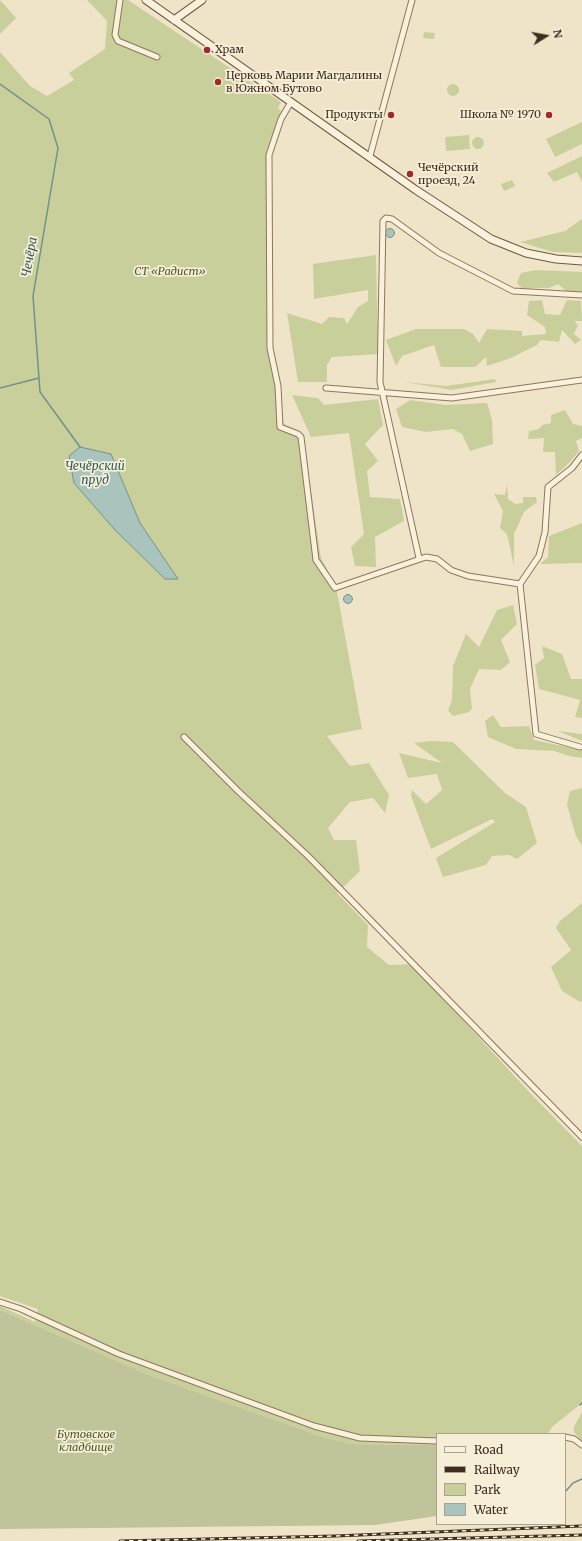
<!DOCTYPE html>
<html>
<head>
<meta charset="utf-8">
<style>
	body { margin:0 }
	#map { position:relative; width:582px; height:1541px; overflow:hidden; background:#f0e4c8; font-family:Merriweather,serif }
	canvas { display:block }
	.legend { position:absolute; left:436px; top:1433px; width:130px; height:92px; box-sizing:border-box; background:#f7eed8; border:1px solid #ada18e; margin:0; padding:5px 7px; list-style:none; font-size:12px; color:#3d2e20 }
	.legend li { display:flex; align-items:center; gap:8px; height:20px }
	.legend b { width:20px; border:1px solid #ada18e }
	.north { position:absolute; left:526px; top:16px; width:40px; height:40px; -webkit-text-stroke:3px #f7eed8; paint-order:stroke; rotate:79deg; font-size:11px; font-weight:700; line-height:16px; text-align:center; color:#3d2e20 }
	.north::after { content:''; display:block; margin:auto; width:14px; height:18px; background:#3d2e20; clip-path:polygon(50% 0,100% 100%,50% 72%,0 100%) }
</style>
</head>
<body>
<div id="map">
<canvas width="582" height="1541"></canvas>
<ul class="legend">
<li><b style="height:5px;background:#faf1dc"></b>Road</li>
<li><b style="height:5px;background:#3d2e20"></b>Railway</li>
<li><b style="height:11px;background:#c9cf9b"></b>Park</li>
<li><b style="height:11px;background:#a9c4bc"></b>Water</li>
</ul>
<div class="north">N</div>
</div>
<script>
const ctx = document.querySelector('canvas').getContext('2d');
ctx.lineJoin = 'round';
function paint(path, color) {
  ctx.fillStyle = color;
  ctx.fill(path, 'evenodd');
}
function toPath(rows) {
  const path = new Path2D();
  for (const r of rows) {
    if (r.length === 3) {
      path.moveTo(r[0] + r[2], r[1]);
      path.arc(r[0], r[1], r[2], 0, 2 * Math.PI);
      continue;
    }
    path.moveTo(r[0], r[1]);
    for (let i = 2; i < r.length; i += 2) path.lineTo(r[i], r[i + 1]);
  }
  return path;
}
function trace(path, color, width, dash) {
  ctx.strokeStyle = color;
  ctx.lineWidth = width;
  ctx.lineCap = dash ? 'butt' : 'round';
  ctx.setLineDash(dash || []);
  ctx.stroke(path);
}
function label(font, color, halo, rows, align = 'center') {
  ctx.font = font + ' Merriweather,serif';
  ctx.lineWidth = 3.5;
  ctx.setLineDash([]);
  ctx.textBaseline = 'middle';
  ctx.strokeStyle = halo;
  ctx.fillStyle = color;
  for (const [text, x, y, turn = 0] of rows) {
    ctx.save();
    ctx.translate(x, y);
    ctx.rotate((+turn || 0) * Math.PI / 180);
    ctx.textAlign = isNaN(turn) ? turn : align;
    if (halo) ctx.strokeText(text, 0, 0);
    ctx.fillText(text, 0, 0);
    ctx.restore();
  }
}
paint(toPath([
	[0,0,16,18,0,34],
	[87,0,128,0,281,102,278,108,285,115,270,155,273,348,284,424,302,433,321,558,336,586,362,729,327,736,350,766,369,763,389,795,385,813,373,798,350,802,328,828,334,840,356,840,360,871,337,893,368,925,367,947,389,965,411,964,532,1095,582,1146,582,1403,552,1427,548,1434,437,1434,437,1445,351,1444,323,1437,154,1377,0,1310,0,1306,35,1322,38,1309,0,1296,0,52,30,86,47,96,74,80,69,73,105,49,107,21],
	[80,447,111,454,140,523,178,579,165,579,115,530,74,483],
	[424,32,435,33,434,39,423,38],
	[453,90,6],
	[582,122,582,144,555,157,546,139],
	[469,135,470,149,446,151,445,137],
	[478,143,6],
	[582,156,582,182,577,172,554,182,547,173],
	[512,180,515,186,504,191,501,184],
	[582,219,582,253,553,252,520,242,565,231],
	[376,255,378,354,332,357,327,365,327,382,298,382,287,313,322,324,329,317,344,318,347,324,358,307,368,301,368,290,314,299,313,264],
	[536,270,582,272,582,292,566,291,558,284,549,288,522,288,517,283,521,273],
	[542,300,545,314,560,315,567,300,581,301,582,321,574,321,578,325,574,334,581,340,575,344,562,330,559,342,541,340,537,345,511,358,487,366,486,357,475,367,441,367,434,345,402,356,396,366,386,340,416,329,464,329,473,334,479,343,487,329,522,331,522,336,546,334,545,327,527,315,529,301],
	[495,379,496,382,452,390,404,382,446,386],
	[292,395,318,398,324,405,378,399,383,425,365,444,378,461,367,471,370,497,400,499,404,521,375,537,376,567,355,566,351,547,364,534,349,433,311,437],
	[410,400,446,405,487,403,492,420,493,444,470,451,462,434,453,429,426,432,402,427,396,409],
	[565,410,573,424,582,426,582,438,576,441,579,451,569,463,556,475,555,452,543,452,544,438,528,439,529,431,539,429,542,425,551,423,551,415],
	[507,484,508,499,515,504,523,503,523,497,536,497,537,502,524,512,514,534,514,566,507,534,500,528,503,511,494,494,505,495],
	[582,523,582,563,540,564,548,557,549,536],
	[513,605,517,624,501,640,510,662,501,670,479,669,470,689,472,709,469,712,453,716,448,710,452,700,453,666,466,634,479,647,497,610],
	[542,646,562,654,571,679,582,679,582,718,575,717,580,700,539,689,535,665,544,658],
	[493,715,501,727,529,726,534,740,582,750,582,758,569,756,554,751,516,749,488,737,485,721],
	[558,731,582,734,582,741],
	[430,741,453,742,505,793,526,807,537,843,517,859,509,855,492,856,486,865,443,877,436,858,495,822,492,819,431,849,411,796,412,790,426,804,442,790,437,774,408,778,399,753,442,763,414,743],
	[582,788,582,846,576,836,567,805,570,791],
	[582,903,582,1001,580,1002,562,991,551,967,571,950,556,928,560,921],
	[582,1412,582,1442,574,1432,574,1427]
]), '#c9cf9b');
paint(toPath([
	[0,1310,154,1377,323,1437,351,1444,437,1445,437,1516,375,1525,0,1529]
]), '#bfc49a');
const water = toPath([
	[390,233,4.5],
	[80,447,111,454,140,523,178,579,165,579,115,530,74,483,69,456,80,447],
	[348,599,4.5]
]);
paint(water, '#a9c4bc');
trace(water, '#6f938a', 1);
trace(toPath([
	[0,84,49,119,58,148,33,296,40,392,80,447],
	[0,388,39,378],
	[580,1405,582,1403],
	[565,1492,573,1483,582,1479]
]), '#6f938a', 1.5);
const street = toPath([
	[120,0,115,35,118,41,157,57],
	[291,102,281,119,269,155,270,348,278,386,280,427,298,434,301,437,316,560,335,588,426,557,437,559,451,570,468,576,520,584],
	[370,156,412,0],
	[326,388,452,398,582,380],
	[419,558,380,382,383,221,386,218,392,219,439,253,513,291,582,295],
	[184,737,238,791,309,857,582,1137],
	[580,747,536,734,520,584,539,556,545,532,548,487,572,468,582,455],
	[0,1302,21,1309,119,1354,314,1426,360,1438,437,1441],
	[565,1437,574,1439,582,1445]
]);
const secondary = toPath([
	[146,0,416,190,491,239,526,253,556,259,582,261],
	[174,20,202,0]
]);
trace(street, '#8d765c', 7);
trace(secondary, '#6f573f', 9);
trace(street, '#faf1dc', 5);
trace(secondary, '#faf1dc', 7);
const rail = toPath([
	[120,1541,335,1536,582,1526],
	[358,1541,582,1535]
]);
trace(rail, '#3d2e20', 3);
trace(rail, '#f7eed8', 1.5, [4.5]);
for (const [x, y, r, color] of [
	[207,50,4,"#9e2a2b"],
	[218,82,4,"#9e2a2b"],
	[391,115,4,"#9e2a2b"],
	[549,115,4,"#9e2a2b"],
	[410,174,4,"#9e2a2b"]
]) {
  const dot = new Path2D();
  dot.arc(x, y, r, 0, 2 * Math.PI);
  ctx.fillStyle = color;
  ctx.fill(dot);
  trace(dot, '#f7eed8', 1.5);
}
label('11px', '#3d2e20', '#f7eed8', [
	["Храм",215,50],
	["Церковь Марии Магдалины",226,76],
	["в Южном Бутово",226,89],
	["Продукты",383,115,"right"],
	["Школа № 1970",541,115,"right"],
	["Чечёрский",418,168],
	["проезд, 24",418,181]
], 'left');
label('italic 11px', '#4d5a26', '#f7eed8', [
	["СТ «Радист»",170,272],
	["Бутовское",86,1435],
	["кладбище",86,1448]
]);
label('italic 12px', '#2f5d5a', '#f7eed8', [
	["Чечёра",30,257,-80],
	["Чечёрский",95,467],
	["пруд",95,481]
]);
</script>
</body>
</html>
